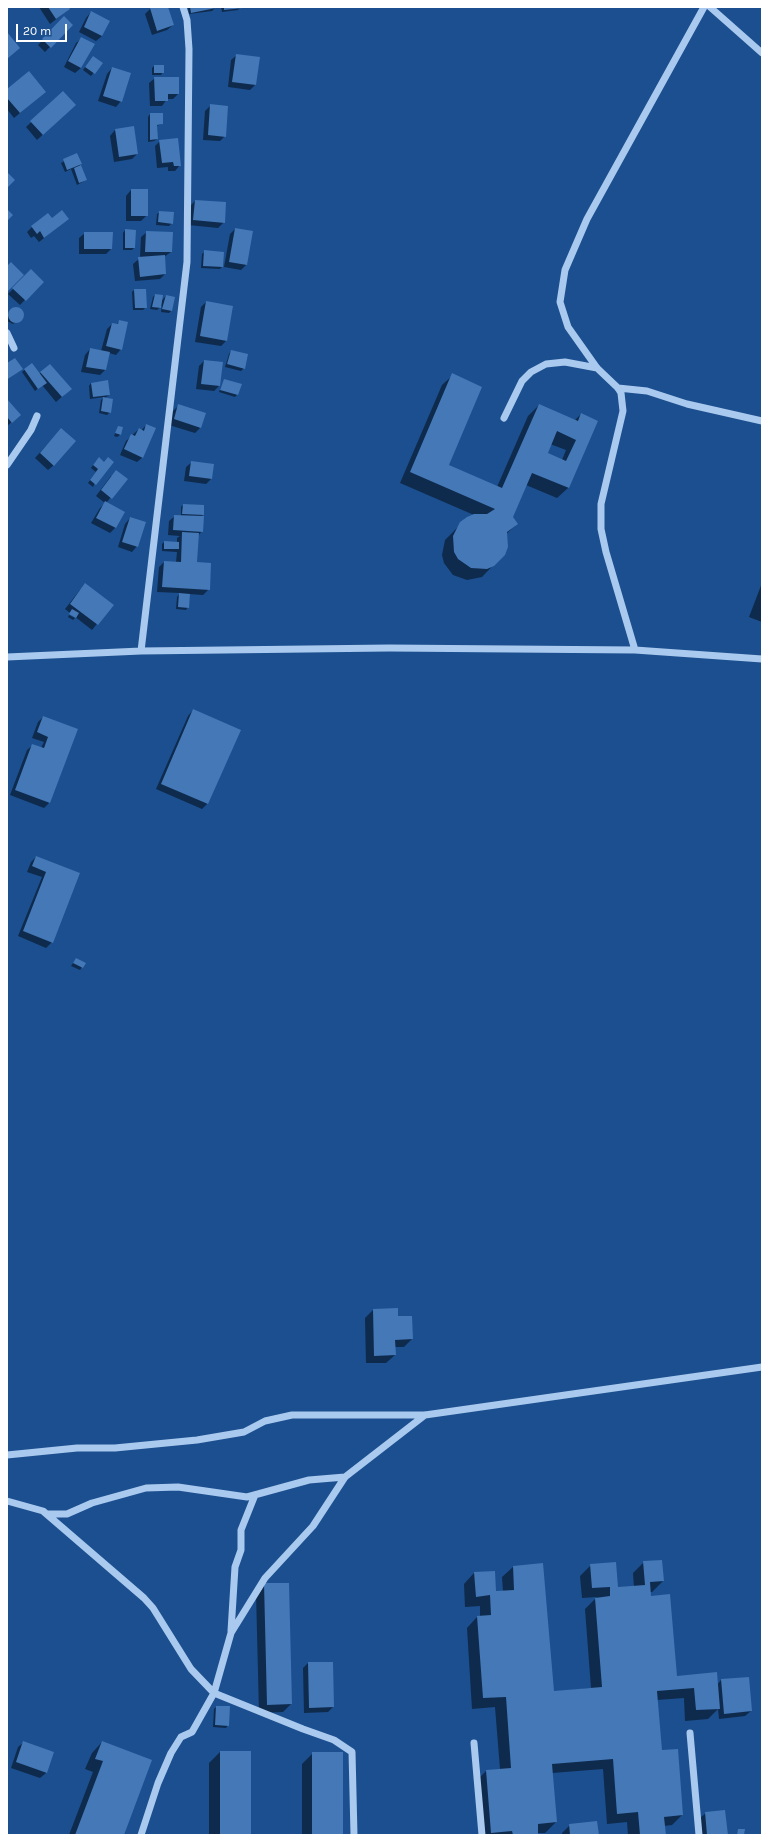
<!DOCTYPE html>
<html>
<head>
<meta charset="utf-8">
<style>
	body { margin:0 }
	#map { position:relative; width:769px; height:1842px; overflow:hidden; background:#1b4f8f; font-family:Karla,sans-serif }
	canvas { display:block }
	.frame { position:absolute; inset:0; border:8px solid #fff; pointer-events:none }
	.scale { position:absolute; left:16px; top:24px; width:51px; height:18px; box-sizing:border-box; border:2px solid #fff; border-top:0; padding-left:5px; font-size:12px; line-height:14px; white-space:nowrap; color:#fff; -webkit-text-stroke:3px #1b4f8f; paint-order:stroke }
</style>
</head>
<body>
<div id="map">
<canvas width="769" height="1842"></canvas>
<div class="frame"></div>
<div class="scale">20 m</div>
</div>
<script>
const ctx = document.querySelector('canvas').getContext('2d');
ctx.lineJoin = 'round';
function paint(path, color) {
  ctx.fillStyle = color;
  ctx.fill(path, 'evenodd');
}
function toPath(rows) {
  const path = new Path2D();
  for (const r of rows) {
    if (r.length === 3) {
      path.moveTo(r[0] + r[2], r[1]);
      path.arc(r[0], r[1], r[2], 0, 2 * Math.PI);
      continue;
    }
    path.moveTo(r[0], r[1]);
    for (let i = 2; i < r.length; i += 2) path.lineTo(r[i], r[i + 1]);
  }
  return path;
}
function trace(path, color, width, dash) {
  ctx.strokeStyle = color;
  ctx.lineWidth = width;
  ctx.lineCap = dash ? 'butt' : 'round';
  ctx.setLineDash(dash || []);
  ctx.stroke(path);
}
paint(toPath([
	[39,7,68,7,69,9,50,24],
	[155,7,167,7,173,25,167,30,152,35,145,14,150,9],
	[188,7,221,7,215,8,212,11,189,14],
	[221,7,240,7,240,8,238,10,222,12],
	[91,12,102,36,96,41,79,32,86,18],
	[64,18,71,25,45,52,38,45],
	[82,38,81,68,75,73,64,67,76,43],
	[237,55,259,58,255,85,250,90,228,87,231,60],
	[91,59,101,63,91,76,83,70],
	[154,66,163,72,161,75,152,75,152,68],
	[112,68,121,101,116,107,98,101,107,74],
	[155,78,178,94,173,99,167,99,162,106,150,106,149,83],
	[7,90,45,92,14,118,7,109],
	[63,92,69,110,37,140,26,127],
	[210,106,225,136,220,141,203,140,205,111],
	[150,114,162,114,162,124,156,126,157,139,154,141,148,142,148,117],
	[115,130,137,154,132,159,114,162,110,136],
	[160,141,180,165,175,171,168,171,168,167,157,168,155,146],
	[77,155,86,180,77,185,71,169,65,172,61,163],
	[131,190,147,215,141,221,126,221,126,196],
	[195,201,224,222,218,228,188,225,190,206],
	[160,212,172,223,169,226,156,225,157,214],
	[52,219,68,219,39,242,34,236,31,238,27,232,32,227],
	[235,229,246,265,241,270,224,267,230,234],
	[125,230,135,231,134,248,132,250,123,250,123,233],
	[147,232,171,252,164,257,165,274,160,279,135,281,133,264,140,258,141,237],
	[85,233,111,249,106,254,79,254,79,238],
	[205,251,222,267,220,269,201,268,202,254],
	[31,271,42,282,20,305,8,294],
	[134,290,146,307,143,310,133,310,132,292],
	[155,295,161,301,166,296,174,298,171,311,169,313,161,312,162,306,157,310,150,309,153,297],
	[206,302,226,341,221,346,195,342,201,307],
	[16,308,22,311,22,318,13,324,7,321,7,314],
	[120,321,121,349,116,355,109,353,105,370,100,375,81,372,85,355,90,349,101,351,107,329,112,324,116,325],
	[231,351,244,368,241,371,225,367,229,354],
	[15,359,19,371,7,380,7,364],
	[204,361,219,386,214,391,196,389,199,366],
	[32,364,39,374,49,365,65,394,56,402,42,385,35,391,22,372],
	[453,375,447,465,497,487,528,416,539,405,575,420,581,414,597,421,568,488,557,498,526,485,512,517,517,524,506,534,504,554,482,577,467,580,453,575,444,563,442,555,445,540,467,518,474,515,400,483,442,385],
	[550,444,566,450,562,460,546,453],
	[224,380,237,395,235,397,219,392],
	[91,383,109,395,105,398,110,412,107,415,99,413,101,400,104,397,90,399,89,386],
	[7,400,14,420,7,426],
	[179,405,200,428,195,433,169,425,173,411],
	[146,425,143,457,137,462,120,455,126,441,139,429,141,431],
	[118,427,120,435,117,437,114,436],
	[56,435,54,465,48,470,35,458],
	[96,461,104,463,93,487,88,483,96,472,91,468],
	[192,462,213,465,211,479,206,484,184,481,186,467],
	[111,476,126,479,106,503,123,512,115,528,110,533,91,523,100,508,105,503,96,496],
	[183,505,203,515,200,517,202,531,198,536,196,563,209,589,203,595,189,594,188,607,186,610,176,609,177,597,180,593,157,592,159,567,164,562,176,562,177,552,162,551,162,544,164,542,177,542,177,538,180,536,168,535,169,521,175,516,181,516,181,507],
	[130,518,137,546,132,552,118,547,125,524],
	[762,583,762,622,749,617],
	[80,590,112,605,92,630,65,609],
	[69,615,75,618,73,620,68,617],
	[193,710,207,804,202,809,156,789,188,716],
	[43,717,77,730,49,803,44,808,10,795,27,750,33,745,41,748,44,742,32,738,38,722],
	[36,857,79,873,52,942,46,948,18,936,42,877,27,872,31,862],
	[76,959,82,967,80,970,71,966],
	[373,1310,397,1317,412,1339,404,1347,394,1347,395,1355,386,1363,366,1363,365,1318],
	[644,1562,663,1581,652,1592,649,1592,676,1677,717,1685,721,1680,751,1711,745,1716,719,1719,718,1709,708,1719,685,1721,684,1698,657,1700,661,1752,682,1815,672,1825,664,1826,665,1835,628,1835,627,1822,607,1824,603,1769,552,1773,556,1822,545,1833,537,1833,537,1835,480,1835,476,1781,486,1771,500,1769,495,1707,472,1709,467,1628,477,1617,480,1617,480,1606,465,1607,464,1584,474,1573,495,1592,503,1592,502,1577,513,1567,542,1564,553,1692,591,1688,585,1609,597,1597,582,1598,580,1576,591,1565,617,1588,634,1587,633,1573],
	[264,1584,291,1704,283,1712,259,1713,256,1592],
	[308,1663,333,1707,328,1712,304,1713,303,1668],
	[216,1707,228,1725,226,1728,213,1727,214,1709],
	[24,1742,53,1752,46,1773,40,1778,11,1768,18,1747],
	[102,1742,123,1835,69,1835,93,1772,85,1769,92,1753],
	[220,1752,250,1752,250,1835,209,1835,209,1763],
	[313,1753,342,1835,302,1835,302,1764],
	[706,1813,727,1835,702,1835,700,1818],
	[570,1825,598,1835,562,1835,562,1833]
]), '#0007');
paint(toPath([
	[48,7,69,7,70,9,56,19],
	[168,7,174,25,157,31,150,8],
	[190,7,216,7,216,8,191,13],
	[224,7,243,7,243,8,224,10],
	[91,11,110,21,102,36,84,27],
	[64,16,73,25,51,48,42,39],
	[7,32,20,48,7,59],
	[81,37,95,44,81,68,68,61],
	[236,54,260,57,256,85,232,82],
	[93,56,103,63,95,74,85,67],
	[154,65,164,65,164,73,154,73],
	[112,67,131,73,122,102,103,96],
	[29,71,46,92,20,113,7,98,7,89],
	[154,77,179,77,179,94,168,94,168,101,155,101],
	[63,91,76,105,43,135,30,121],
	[210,104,228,106,226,137,208,135],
	[150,113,163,113,163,124,157,125,158,139,150,140],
	[134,126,138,154,119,157,115,129],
	[178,138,181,166,174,166,173,162,162,163,159,140],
	[77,153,82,164,67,170,63,159],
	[81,165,87,180,79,183,74,168],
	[7,172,15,180,7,188],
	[131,189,148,189,148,216,131,216],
	[195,200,226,202,225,223,193,220],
	[7,209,13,215,7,221],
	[62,210,69,219,44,238,40,231,37,234,31,226,48,213,52,218],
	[159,211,174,212,173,224,158,222],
	[235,228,253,231,247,265,229,262],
	[125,229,136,230,135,248,125,248],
	[146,231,173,232,172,252,145,252],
	[84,232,113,232,112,249,84,249],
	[204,250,224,252,223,267,203,266],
	[165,255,166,274,140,277,138,257],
	[11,262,24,275,7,292,7,266],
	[31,269,44,282,26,301,12,288],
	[134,289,146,289,147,308,135,308],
	[155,294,163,295,161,308,152,307],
	[166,295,175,297,172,311,162,309],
	[206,301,233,306,227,341,200,336],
	[16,315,8],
	[119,320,128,322,122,350,106,346,112,323,118,324],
	[90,348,110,352,106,370,86,367],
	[231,350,248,354,245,369,227,364],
	[15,358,23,369,8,379,7,363],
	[204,360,223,362,220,386,201,384],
	[32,363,47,383,38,389,24,369],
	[50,364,72,389,62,397,40,372],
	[452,373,482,387,449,465,502,488,539,404,578,421,581,413,598,421,569,488,532,473,513,517,518,524,507,532,508,547,505,555,494,566,487,569,471,568,458,559,454,552,453,536,460,522,467,517,474,514,487,514,495,509,410,472],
	[557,431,576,440,566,461,548,453],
	[224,379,242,384,238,395,220,390],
	[108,380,110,395,93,397,91,383],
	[103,397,113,399,111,413,101,411],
	[7,399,21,415,12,423,7,417],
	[178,404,206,413,201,428,174,419],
	[146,424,156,428,143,458,124,449,131,434,135,436,139,428,144,431],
	[118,426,123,427,121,435,115,433],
	[61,428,76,441,54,466,40,453],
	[99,457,104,462,108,457,114,462,96,485,90,480,98,469,93,465],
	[191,461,214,464,212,479,189,476],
	[116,470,128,479,112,499,101,490],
	[105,501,125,512,116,528,96,518],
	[183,504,204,505,204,515,182,514],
	[174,515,204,516,203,532,173,530],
	[130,517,146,522,138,547,122,542],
	[182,532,199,533,197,562,211,563,210,590,162,587,164,561,181,562],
	[164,541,179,542,179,549,164,549],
	[85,583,114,605,98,625,70,604],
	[179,593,190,594,189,608,178,607],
	[72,609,79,613,76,618,69,614],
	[193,709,241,730,208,804,161,784],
	[43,716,78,729,50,803,15,790,32,744,44,748,48,737,37,732],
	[36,856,80,873,53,943,23,931,46,872,32,866],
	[76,958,86,963,83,968,73,963],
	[398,1308,398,1316,412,1316,413,1339,395,1340,396,1355,374,1356,373,1309],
	[662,1560,664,1581,650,1582,651,1596,670,1594,677,1676,717,1672,720,1709,696,1710,694,1688,657,1691,662,1750,678,1749,683,1815,664,1817,666,1835,640,1835,638,1812,617,1814,613,1759,552,1764,557,1822,538,1824,538,1835,513,1835,512,1831,491,1833,486,1770,511,1768,506,1697,483,1698,477,1616,491,1615,490,1595,476,1597,474,1572,495,1571,496,1591,514,1590,513,1566,543,1563,554,1691,602,1687,595,1598,610,1596,610,1587,592,1588,590,1564,616,1562,618,1587,645,1585,643,1561],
	[264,1583,289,1583,292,1704,267,1705],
	[308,1662,333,1662,334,1707,309,1708],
	[749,1677,752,1711,724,1714,721,1679],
	[216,1706,230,1706,229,1726,215,1725],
	[23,1741,54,1752,47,1773,16,1762],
	[102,1741,152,1760,124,1835,75,1835,103,1761,95,1759],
	[220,1751,251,1751,251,1835,220,1835],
	[312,1752,343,1752,343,1835,312,1835],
	[725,1810,728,1835,707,1835,705,1812],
	[597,1821,599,1835,570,1835,569,1824],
	[738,1829,745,1829,744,1835,737,1835]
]), '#4478b7');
trace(toPath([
	[710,7,762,53],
	[7,333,14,348],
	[618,388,647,391,687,404,762,421],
	[504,418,522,381,531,372,546,364,565,362,597,368],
	[7,465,31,430,37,416],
	[635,650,606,552,601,529,601,504,623,411,621,393,618,388,597,368,568,327,560,302,565,270,587,219,704,7],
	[141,651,187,262,189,49,187,20,183,7],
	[7,657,141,651,389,648,635,650,762,659],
	[7,1455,77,1448,115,1448,197,1440,244,1432,265,1421,292,1415,425,1415,762,1367],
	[7,1501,43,1511,144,1598,153,1608,191,1669,214,1693,303,1729,334,1740,352,1752,354,1835],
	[47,1514,67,1514,92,1503,146,1488,178,1487,247,1497,309,1480,345,1477],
	[231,1631,235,1567,241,1550,241,1530,255,1495],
	[690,1733,699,1835],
	[474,1743,482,1835],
	[141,1835,158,1783,171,1753,181,1737,192,1732,214,1693,231,1633,265,1578,313,1526,345,1477,425,1415]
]), '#a9c9ee', 7);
</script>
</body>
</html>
